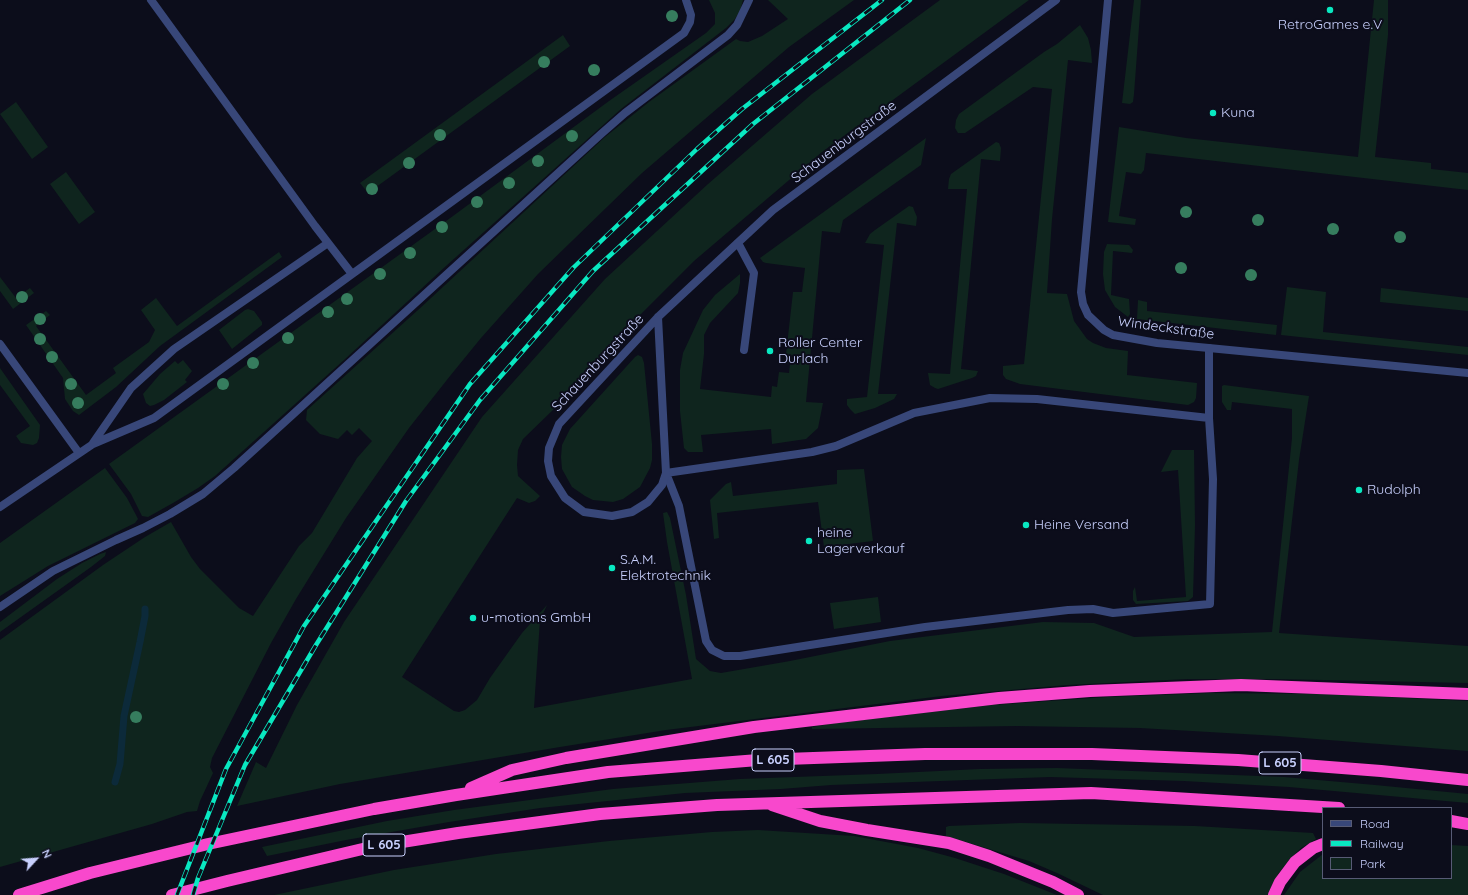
<!DOCTYPE html>
<html>
<head>
<meta charset="utf-8">
<style>
	body { margin:0 }
	#map { position:relative; width:1468px; height:895px; overflow:hidden; background:#0c0d1b; font-family:Quicksand,sans-serif }
	canvas { display:block }
	.legend { position:absolute; left:1322px; top:807px; width:130px; height:72px; box-sizing:border-box; background:#0c0d1b; border:1px solid #575b75; margin:0; padding:5px 7px; list-style:none; font-size:12px; color:#c8d0fd }
	.legend li { display:flex; align-items:center; gap:8px; height:20px }
	.legend b { width:20px; border:1px solid #575b75 }
	.north { position:absolute; left:16px; top:839px; width:40px; height:40px; -webkit-text-stroke:3px #0c0d1b; paint-order:stroke; rotate:64deg; font-size:11px; font-weight:700; line-height:16px; text-align:center; color:#c8d0fd }
	.north::after { content:''; display:block; margin:auto; width:14px; height:18px; background:#c8d0fd; clip-path:polygon(50% 0,100% 100%,50% 72%,0 100%) }
</style>
</head>
<body>
<div id="map">
<canvas width="1468" height="895"></canvas>
<ul class="legend">
<li><b style="height:5px;background:#384779"></b>Road</li>
<li><b style="height:5px;background:#09e8c1"></b>Railway</li>
<li><b style="height:11px;background:#0f251e"></b>Park</li>
</ul>
<div class="north">N</div>
</div>
<script>
const ctx = document.querySelector('canvas').getContext('2d');
ctx.lineJoin = 'round';
function paint(path, color) {
  ctx.fillStyle = color;
  ctx.fill(path, 'evenodd');
}
function toPath(rows) {
  const path = new Path2D();
  for (const r of rows) {
    path.moveTo(r[0], r[1]);
    for (let i = 2; i < r.length; i += 2) path.lineTo(r[i], r[i + 1]);
  }
  return path;
}
function trace(path, color, width, dash) {
  ctx.strokeStyle = color;
  ctx.lineWidth = width;
  ctx.lineCap = dash ? 'butt' : 'round';
  ctx.setLineDash(dash || []);
  ctx.stroke(path);
}
function label(font, color, halo, rows, align = 'center') {
  ctx.font = font + ' Quicksand,sans-serif';
  ctx.lineWidth = 4;
  ctx.setLineDash([]);
  ctx.textBaseline = 'middle';
  ctx.strokeStyle = halo;
  ctx.fillStyle = color;
  for (const [text, x, y, turn = 0] of rows) {
    ctx.save();
    ctx.translate(x, y);
    ctx.rotate((+turn || 0) * Math.PI / 180);
    ctx.textAlign = isNaN(turn) ? turn : align;
    if (halo) ctx.strokeText(text, 0, 0);
    ctx.fillText(text, 0, 0);
    ctx.restore();
  }
}
paint(toPath([
	[709,0,743,0,740,11,735,19,726,28,621,109,446,266,344,360,215,476,198,488,173,503,148,517,142,516,131,494,109,464,453,216,609,101,706,33,715,24,715,13],
	[768,0,854,0,789,47,642,173,538,274,481,338,450,376,409,428,346,518,296,599,271,643,212,758,210,767,213,773,200,801,197,811,187,812,152,824,0,867,0,640,103,565,145,537,171,522,191,557,200,569,239,608,253,616,299,546,312,533,357,458,372,441,359,428,352,435,347,430,338,439,320,434,306,420,307,410,418,310,605,137,649,102,736,39,740,41,748,42,762,36,788,19],
	[940,0,1029,0,822,152,694,261,636,319,555,408,523,439,518,450,517,465,518,476,540,496,535,501,529,503,517,498,402,677,454,711,459,712,465,710,477,700,490,678,522,633,547,605,540,620,534,708,692,679,667,542,663,513,667,512,670,518,686,595,696,659,710,671,721,673,790,661,890,641,1043,622,1094,623,1134,637,1272,632,1292,438,1292,409,1232,402,1231,410,1227,410,1222,402,1222,386,1224,385,1309,396,1299,460,1279,633,1468,646,1468,683,1275,679,1188,679,1067,685,942,696,666,730,560,747,340,784,237,806,256,762,266,768,297,705,344,622,482,417,605,279,708,184,812,94],
	[1134,0,1141,0,1134,94,1133,102,1130,104,1122,103],
	[1374,0,1388,0,1388,35,1375,157,1431,163,1431,169,1468,173,1468,190,1146,153,1144,170,1141,174,1126,172,1119,216,1136,219,1135,225,1108,222,1119,127,1186,138,1358,157],
	[1080,25,1088,38,1091,50,1092,63,1068,60,1052,219,1047,293,1067,294,1074,321,1087,339,1093,343,1106,348,1128,351,1127,375,1197,383,1196,398,1194,402,1188,405,1020,384,1006,379,1003,375,1003,366,1024,364,1052,89,1033,87,965,133,958,133,955,128,956,120,959,114,1044,52,1057,44],
	[563,35,570,46,368,193,360,183],
	[16,102,48,147,32,159,0,114],
	[926,138,921,165,843,220,840,233,822,231,806,402,823,403,818,428,806,439,772,444,771,429,701,435,703,452,688,452,684,448,680,411,680,370,683,353,703,310,715,295,740,274,740,283,738,293,710,323,704,335,704,354,700,389,771,397,772,386,777,387,779,372,789,373,790,364,785,363,793,292,802,292,805,268,766,263,763,262,760,258],
	[996,142,999,143,1001,148,1000,161,981,159,961,369,978,371,976,376,972,378,938,389,935,388,930,385,928,373,950,374,967,189,948,189,949,179,951,174],
	[66,172,95,212,79,224,50,184],
	[909,206,913,207,914,210,917,217,916,226,897,223,878,394,897,394,894,399,875,408,855,414,850,409,847,405,847,399,867,397,884,245,865,243,870,234,875,230],
	[1107,244,1129,245,1133,250,1132,253,1113,251,1111,295,1129,299,1130,314,1128,317,1115,307,1105,290,1103,274,1104,252],
	[279,252,282,257,160,346,116,387,79,415,73,411,65,399,63,378,26,325,46,311,50,315,36,326,86,395,116,373,113,368,149,342,155,330,141,310,156,298,177,326],
	[0,277,16,298,30,288,34,293,13,309,0,291],
	[1287,287,1326,292,1323,332,1468,347,1468,355,1281,335],
	[1381,288,1468,298,1468,311,1380,302],
	[1138,300,1147,302,1147,311,1277,325,1276,335,1137,319],
	[248,309,254,311,262,322,262,325,232,349,219,330,245,310],
	[638,355,642,357,644,363,652,444,652,460,650,468,640,487,623,499,613,502,593,500,585,496,572,487,562,469,561,457,562,445,570,429,635,357],
	[183,360,192,371,185,380,187,382,164,400,154,405,150,406,146,403,143,394,160,374,175,361,178,364],
	[0,368,40,425,39,438,37,443,33,445,21,443,16,436,30,426,0,385],
	[1172,450,1194,450,1195,525,1193,597,1188,601,1136,604,1133,600,1133,591,1135,587,1137,601,1186,597,1178,470,1161,472],
	[105,468,127,498,136,515,138,519,135,523,48,566,0,596,0,543],
	[864,469,873,541,824,547,818,502,717,513,719,538,714,539,710,500,726,484,731,482,733,496,837,484,837,470],
	[106,552,105,556,91,567,0,632,0,622,57,579,82,563,100,554],
	[878,597,881,622,834,629,830,603],
	[1209,693,1321,694,1468,701,1468,751,1278,736,1140,728,1017,726,812,729,812,727,836,723,992,705,1107,697],
	[1057,768,1284,777,1375,785,1468,794,1468,803,1289,787,1184,781,1050,777,831,785,781,789,685,793,540,808,449,822,346,840,267,856,262,847,387,821,454,810,613,789,740,779,877,774,980,769],
	[1020,823,1195,826,1313,833,1316,839,1301,848,1289,860,1278,874,1268,895,1103,895,1057,873,1029,861,946,836,946,827,949,826],
	[758,830,854,836,918,848,955,858,1004,874,1057,895,274,895,394,870,496,854,609,841,712,832],
	[1451,845,1468,846,1468,895,1284,895,1300,872,1323,854,1323,878,1451,878]
]), '#0f251e');
trace(toPath([
	[115,782,120,764,124,716,140,642,145,616,145,609]
]), '#0c2a3a', 7);
trace(toPath([
	[151,0,315,226,352,274],
	[738,243,754,273,744,350],
	[0,344,79,453],
	[1209,418,1037,399,990,398,914,413,836,446,812,452,666,473,679,506,706,641,712,650,724,656,740,656,925,627,1068,610,1093,609,1113,613,1210,604,1213,479,1209,418,1209,348],
	[93,443,131,388,174,349,328,243],
	[0,507,93,444,154,418,684,33,690,22,691,15,686,0],
	[0,607,53,571,116,540,143,528,170,514,203,494,234,468,601,134,625,113,728,35,737,25,749,0]
]), '#384779', 8);
trace(toPath([
	[1108,0,1081,292,1083,304,1088,315,1104,330,1113,335,1157,343,1468,373],
	[658,317,666,473,662,485,648,502,632,512,612,516,584,512,565,498,551,476,548,461,549,448,559,424,658,317,773,210,1056,0]
]), '#384779', 8);
trace(toPath([
	[471,788,512,770,566,758,754,727,999,698,1090,691,1241,685,1468,694],
	[772,805,820,821,867,830,949,843,989,856,1053,882,1078,895],
	[1451,821,1468,824],
	[19,895,90,873,208,844,374,809,456,795,608,772,758,760,925,754,1092,754,1238,760,1381,771,1468,780],
	[172,895,227,881,371,847,458,833,600,814,717,805,1091,793,1339,808],
	[1274,895,1280,882,1295,862,1313,848,1323,844]
]), '#f848cc', 12);
const rail = toPath([
	[177,895,226,769,304,626,470,384,574,267,697,149,742,109,882,0],
	[193,895,198,878,245,765,316,645,406,501,480,400,593,271,753,124,910,0]
]);
trace(rail, '#09e8c1', 4.5);
trace(rail, '#0c0d1b', 3, [9]);
ctx.fillStyle = '#367d5e';
for (const [x, y] of [
	[672,16],
	[544,62],
	[594,70],
	[440,135],
	[572,136],
	[538,161],
	[409,163],
	[509,183],
	[372,189],
	[477,202],
	[1186,212],
	[1258,220],
	[442,227],
	[1333,229],
	[1400,237],
	[410,253],
	[1181,268],
	[380,274],
	[1251,275],
	[22,297],
	[347,299],
	[328,312],
	[40,319],
	[288,338],
	[40,339],
	[52,357],
	[253,363],
	[71,384],
	[223,384],
	[78,403],
	[136,717]
]) {
  ctx.beginPath();
  ctx.arc(x, y, 6, 0, 2 * Math.PI);
  ctx.fill();
}
for (const [x, y, r, color] of [
	[1330,10,4,"#09e8c1"],
	[1213,113,4,"#09e8c1"],
	[770,351,4,"#09e8c1"],
	[1359,490,4,"#09e8c1"],
	[1026,525,4,"#09e8c1"],
	[809,541,4,"#09e8c1"],
	[612,568,4,"#09e8c1"],
	[473,618,4,"#09e8c1"]
]) {
  const dot = new Path2D();
  dot.arc(x, y, r, 0, 2 * Math.PI);
  ctx.fillStyle = color;
  ctx.fill(dot);
  trace(dot, '#0c0d1b', 1.5);
}
for (const [x, y, w] of [
	[773,760,42],
	[1280,763,42],
	[384,845,42]
]) {
  const box = new Path2D();
  box.roundRect(x - w / 2, y - 11, w, 22, 3);
  ctx.fillStyle = '#0c0d1b';
  ctx.fill(box);
  trace(box, '#c8d0fd', 1);
}
label('bold 13px', '#c8d0fd', null, [
	["L 605",773,760],
	["L 605",1280,763],
	["L 605",384,845]
]);
label('14px', '#c8d0fd', '#0c0d1b', [
	["RetroGames e.V",1330,25,"center"],
	["Kuna",1221,113],
	["Roller Center",778,343],
	["Durlach",778,359],
	["Rudolph",1367,490],
	["Heine Versand",1034,525],
	["heine",817,533],
	["Lagerverkauf",817,549],
	["S.A.M.",620,560],
	["Elektrotechnik",620,576],
	["u-motions GmbH",481,618]
], 'left');
label('14px', '#c8d0fd', '#0c0d1b', [
	["Schauenburgstraße",844,142,-37],
	["Windeckstraße",1166,328,8],
	["Schauenburgstraße",598,363,-47]
]);
</script>
</body>
</html>
